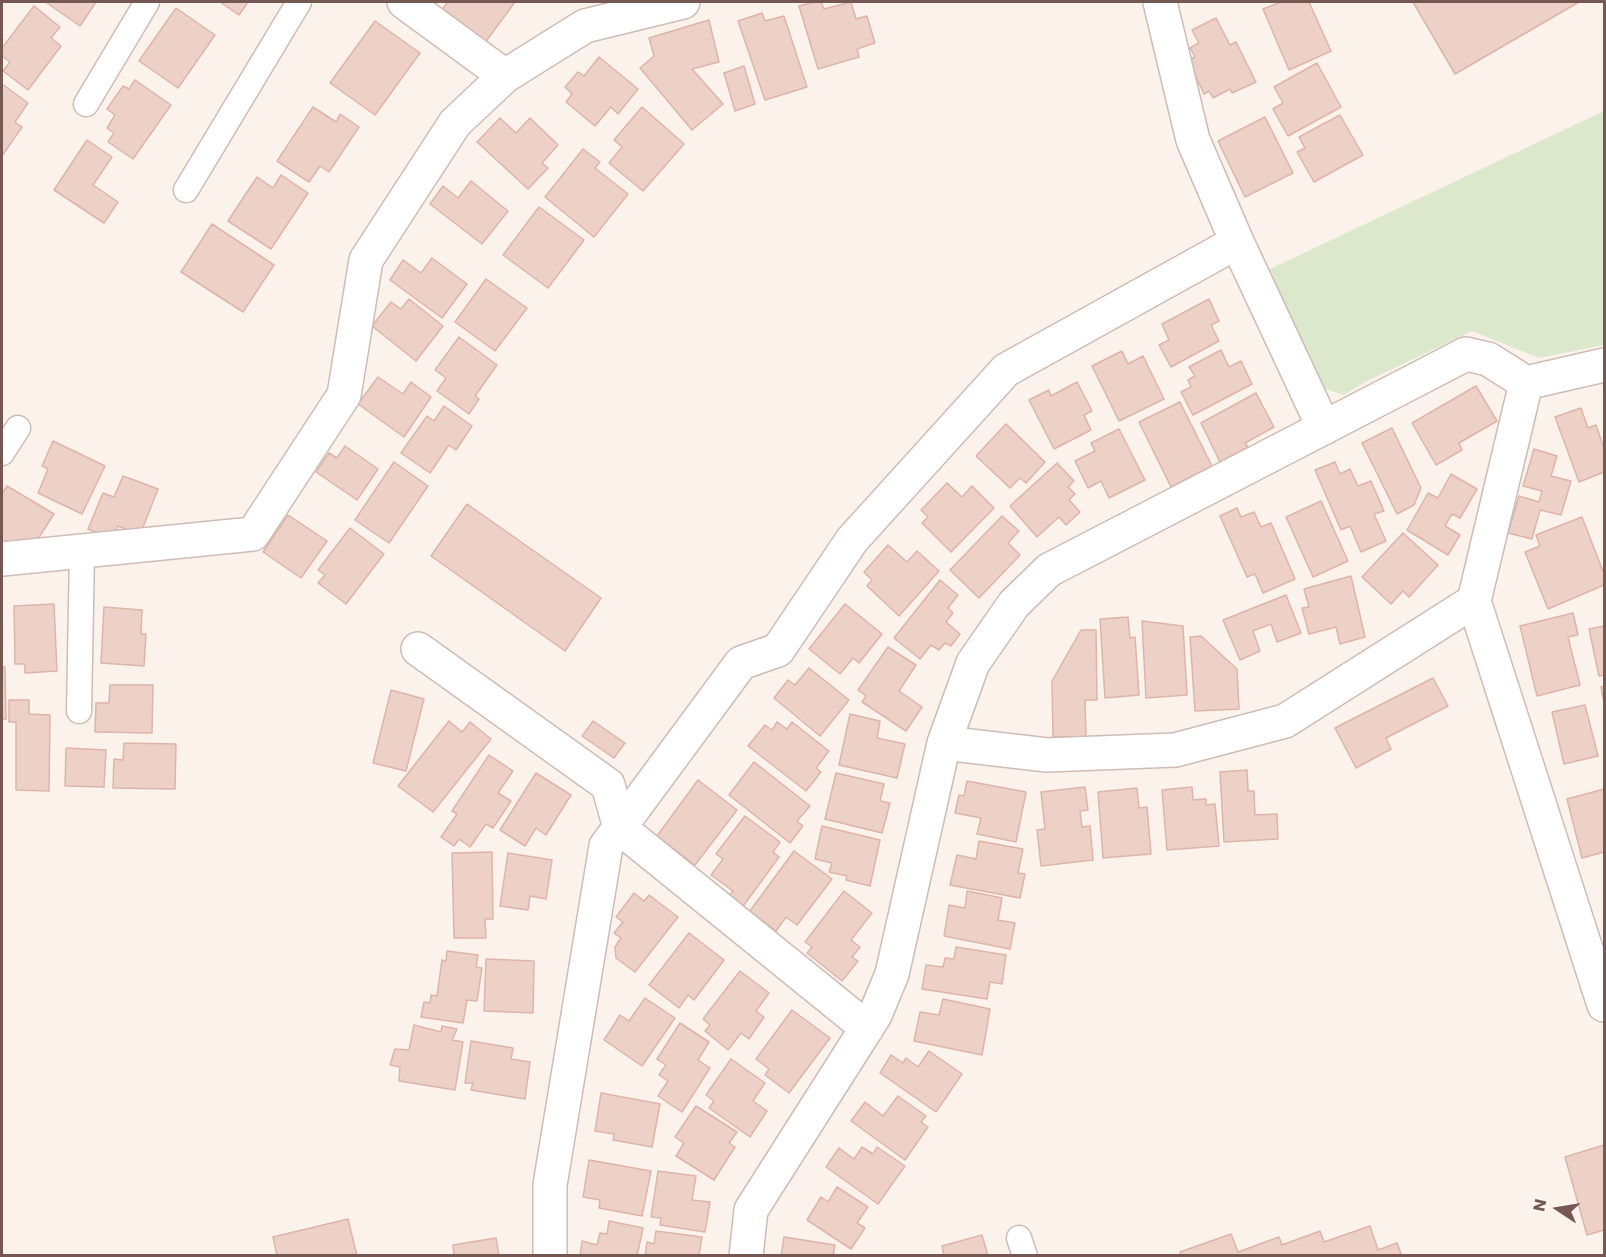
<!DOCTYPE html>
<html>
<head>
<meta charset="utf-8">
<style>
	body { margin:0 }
	#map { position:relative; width:1606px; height:1257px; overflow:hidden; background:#fbf2ec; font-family:Poppins,sans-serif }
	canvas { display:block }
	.frame { position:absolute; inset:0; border:3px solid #745851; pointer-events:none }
	.north { position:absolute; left:1528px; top:1179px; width:60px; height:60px; -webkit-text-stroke:4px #fdf7f2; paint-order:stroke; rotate:282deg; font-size:16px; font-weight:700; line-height:24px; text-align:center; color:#745851 }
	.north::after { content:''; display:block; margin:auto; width:21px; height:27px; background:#745851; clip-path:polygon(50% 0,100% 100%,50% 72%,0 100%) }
</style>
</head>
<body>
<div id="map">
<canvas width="1606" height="1257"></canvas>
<div class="frame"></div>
<div class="north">N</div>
</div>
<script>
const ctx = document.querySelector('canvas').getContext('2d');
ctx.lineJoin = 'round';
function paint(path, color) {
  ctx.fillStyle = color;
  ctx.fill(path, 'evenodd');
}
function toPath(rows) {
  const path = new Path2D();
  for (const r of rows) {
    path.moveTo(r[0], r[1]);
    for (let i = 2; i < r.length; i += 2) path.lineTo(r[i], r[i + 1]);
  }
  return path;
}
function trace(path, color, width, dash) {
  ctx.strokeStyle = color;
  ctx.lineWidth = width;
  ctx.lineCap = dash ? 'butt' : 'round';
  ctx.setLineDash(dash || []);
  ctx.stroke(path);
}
paint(toPath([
	[1604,111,1604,345,1539,358,1472,331,1369,380,1343,395,1321,387,1270,269]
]), '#dbe8cb');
const building = toPath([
	[48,2,96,2,80,26,47,3,48,2],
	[220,2,248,2,239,15,220,2],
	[448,2,515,2,484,44,440,12,448,2],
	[814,2,821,2,824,9,851,2,856,19,867,16,875,43,857,49,859,57,818,69,799,6,814,2],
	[1281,2,1309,2,1331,51,1289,70,1263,9,1281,2],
	[1413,2,1579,2,1455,74,1413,2],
	[34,6,60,27,51,38,61,46,28,90,3,71,10,62,2,56,2,48,34,6],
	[176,8,215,35,178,88,139,61,176,8],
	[762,13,765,21,784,16,807,87,765,100,738,21,762,13],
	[1216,18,1230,45,1236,42,1256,82,1232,93,1230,89,1213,98,1209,91,1204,94,1188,60,1195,57,1190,48,1199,43,1192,30,1216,18],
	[709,20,719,62,692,69,723,104,692,130,640,68,654,56,649,38,709,20],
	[375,21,420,53,375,115,330,83,375,21],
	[599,57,638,89,618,114,611,107,595,126,566,102,572,94,565,87,578,72,584,76,599,57],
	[1317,63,1341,107,1288,136,1273,109,1283,103,1274,87,1317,63],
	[744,66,755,104,735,111,724,73,744,66],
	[135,80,171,105,133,159,108,142,114,133,107,128,115,115,107,109,123,86,129,89,135,80],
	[2,84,28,103,15,122,22,127,2,156,2,84],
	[313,107,336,122,340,114,359,127,329,172,320,166,309,182,277,161,313,107],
	[642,107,684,144,643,191,609,163,622,147,614,140,642,107],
	[1340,115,1363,155,1314,182,1297,152,1305,148,1299,137,1340,115],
	[1265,117,1293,173,1245,197,1218,141,1265,117],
	[500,118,516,133,530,118,558,145,542,163,548,168,528,189,477,142,500,118],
	[87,140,112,157,93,185,118,202,104,223,54,190,87,140],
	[583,149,600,162,595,168,628,194,594,237,545,197,583,149],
	[281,175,308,193,271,249,228,221,257,177,273,188,281,175],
	[471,181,508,211,482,244,430,204,443,186,458,198,471,181],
	[539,207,584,240,548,288,503,255,539,207],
	[212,224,274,265,243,312,181,272,212,224],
	[432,258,467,284,442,318,390,280,403,260,421,273,432,258],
	[486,279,527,308,495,351,455,322,486,279],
	[409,299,443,326,416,361,372,326,391,302,401,309,409,299],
	[1209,299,1219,321,1211,325,1219,341,1171,367,1159,345,1169,340,1162,324,1209,299],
	[459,337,497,365,475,396,479,399,469,414,437,391,446,378,435,370,459,337],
	[1221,350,1229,367,1241,361,1252,384,1193,415,1181,392,1191,387,1188,380,1195,376,1189,367,1221,350],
	[1122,351,1128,364,1143,356,1164,399,1119,421,1092,366,1122,351],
	[378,377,403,394,411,382,431,397,404,437,358,404,378,377],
	[1077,382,1092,411,1084,415,1091,430,1054,449,1029,400,1049,390,1051,396,1077,382],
	[1476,386,1497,421,1459,443,1462,450,1436,465,1412,423,1476,386],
	[1256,393,1274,427,1245,443,1248,447,1220,462,1201,423,1256,393],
	[1180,402,1212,466,1171,487,1139,422,1180,402],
	[444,406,472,426,456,450,449,445,430,473,401,453,427,416,434,421,444,406],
	[1581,408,1588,428,1596,425,1604,449,1604,472,1579,482,1555,417,1581,408],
	[1006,424,1045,462,1026,483,1020,478,1010,488,976,456,1006,424],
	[1392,428,1421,488,1414,505,1397,514,1362,443,1392,428],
	[1119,429,1145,480,1109,498,1101,481,1088,488,1075,461,1095,451,1091,443,1119,429],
	[53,441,105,466,82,514,38,493,48,469,42,466,53,441],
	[345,446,378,469,357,500,316,472,329,453,337,458,345,446],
	[1534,449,1557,456,1551,476,1571,481,1561,515,1540,510,1532,539,1508,533,1519,496,1539,502,1542,491,1523,486,1534,449],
	[394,462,428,486,389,543,355,520,394,462],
	[1335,462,1340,474,1350,469,1358,486,1371,481,1384,511,1374,514,1386,541,1361,552,1350,526,1341,530,1315,470,1335,462],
	[1057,463,1074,481,1068,487,1075,494,1069,500,1080,512,1066,525,1059,517,1037,537,1010,506,1057,463],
	[1451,474,1477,489,1460,518,1452,514,1445,526,1460,535,1448,555,1407,530,1428,493,1438,498,1451,474],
	[123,476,158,489,140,535,118,526,112,539,88,529,103,493,114,497,123,476],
	[947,483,962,497,972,486,994,508,951,552,922,523,928,517,921,510,947,483],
	[7,486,54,514,32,548,20,540,15,547,5,541,2,548,2,494,7,486],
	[1321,501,1348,561,1313,577,1286,517,1321,501],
	[467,504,601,598,565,651,431,556,467,504],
	[1237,508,1241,517,1254,512,1261,527,1271,523,1295,579,1263,593,1255,574,1247,577,1220,516,1237,508],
	[288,515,327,541,301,578,263,552,288,515],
	[1002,516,1019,531,1008,543,1020,555,979,598,950,570,1002,516],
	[1582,517,1604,574,1604,585,1548,609,1525,552,1540,546,1536,535,1582,517],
	[350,528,384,554,346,604,318,583,325,575,318,570,350,528],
	[1403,533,1438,565,1409,597,1403,591,1391,604,1362,577,1403,533],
	[888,545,907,562,917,551,939,571,899,616,867,586,872,580,864,572,888,545],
	[1351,576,1365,637,1340,644,1336,627,1309,634,1302,608,1309,607,1304,589,1351,576],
	[940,580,958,595,948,608,953,613,946,622,960,634,951,646,945,643,939,650,931,645,920,659,894,638,940,580],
	[1286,595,1301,633,1277,642,1271,624,1253,631,1260,651,1240,660,1223,620,1286,595],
	[54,604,57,671,25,673,25,664,15,664,14,606,54,604],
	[845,604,882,634,859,663,853,658,840,674,809,649,845,604],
	[104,607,142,610,141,634,146,634,144,666,101,663,104,607],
	[1573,613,1578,635,1568,637,1580,685,1537,696,1520,626,1573,613],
	[1128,617,1130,638,1135,637,1139,695,1105,698,1100,619,1128,617],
	[1142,621,1183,626,1187,695,1146,698,1142,621],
	[1604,626,1604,675,1599,676,1589,629,1604,626],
	[1081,630,1096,630,1097,700,1085,700,1086,737,1053,737,1052,681,1081,630],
	[1201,636,1237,669,1239,709,1195,711,1190,637,1201,636],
	[888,647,916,665,899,691,922,707,906,731,862,702,866,696,858,690,888,647],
	[2,667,5,667,6,719,2,719,2,667],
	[809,668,849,700,820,736,774,698,788,680,795,685,809,668],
	[1433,678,1448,706,1386,738,1391,749,1356,768,1335,728,1433,678],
	[110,685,153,685,152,733,95,732,96,703,109,703,110,685],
	[1604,686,1604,703,1601,687,1604,686],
	[391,690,424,699,406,771,373,763,391,690],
	[9,700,29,700,29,714,50,715,49,791,16,790,16,722,9,722,9,700],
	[1585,705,1598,756,1564,764,1552,712,1585,705],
	[850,714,880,721,877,738,905,744,897,778,839,765,850,714],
	[449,721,462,732,470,722,491,739,433,812,398,786,449,721],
	[593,721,625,743,614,758,582,736,593,721],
	[777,722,787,729,792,722,829,751,816,768,821,772,806,791,748,746,765,725,772,730,777,722],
	[124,743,176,744,175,789,113,788,114,759,123,760,124,743],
	[66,748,106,750,104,787,65,786,66,748],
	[489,755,513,771,498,793,511,801,493,828,486,824,470,847,459,839,454,846,441,837,457,814,452,811,489,755],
	[754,762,810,806,797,821,803,826,790,843,729,795,754,762],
	[1247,770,1248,791,1254,791,1255,815,1277,814,1278,839,1224,842,1220,772,1247,770],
	[536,773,571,795,546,835,536,828,525,846,500,830,536,773],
	[836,773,884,784,880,801,890,803,882,833,825,819,836,773],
	[698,780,737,810,695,865,657,836,698,780],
	[967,781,1026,792,1016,842,977,834,981,818,955,813,959,795,964,796,967,781],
	[1085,787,1088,810,1080,811,1082,827,1090,826,1093,860,1041,866,1037,830,1045,829,1041,792,1085,787],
	[1192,787,1193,800,1206,799,1206,805,1215,804,1219,846,1167,850,1162,790,1192,787],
	[1137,788,1139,808,1147,807,1151,854,1103,858,1098,792,1137,788],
	[1604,789,1604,852,1582,858,1567,799,1604,789],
	[745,816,780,842,773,852,779,857,741,909,727,898,733,891,711,875,723,859,716,854,745,816],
	[822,826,880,840,870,886,846,880,847,876,829,872,832,863,815,859,822,826],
	[979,841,1023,849,1018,873,1025,874,1020,898,950,885,957,855,976,859,979,841],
	[794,851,832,879,797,925,786,917,776,931,750,911,794,851],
	[492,852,493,919,485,919,486,938,454,938,452,853,492,852],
	[508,853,552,860,546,899,530,896,528,910,500,906,508,853],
	[844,891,872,913,851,940,860,947,852,957,858,961,842,981,807,953,812,947,805,942,844,891],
	[967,891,1002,898,998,920,1015,923,1010,949,944,936,949,905,965,908,967,891],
	[634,893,644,901,649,895,678,917,635,972,616,958,615,947,621,938,614,933,623,922,616,917,634,893],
	[689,933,724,960,694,1000,688,995,679,1008,649,985,689,933],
	[956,947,1006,955,1002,984,990,982,987,999,922,989,926,965,943,967,945,958,954,959,956,947],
	[447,951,478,955,476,967,482,968,477,1001,467,1000,463,1023,421,1017,424,1002,430,1003,431,995,437,996,442,960,446,961,447,951],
	[486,959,534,961,533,1013,484,1011,486,959],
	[740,971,769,993,756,1011,764,1017,749,1039,741,1033,728,1050,705,1031,710,1025,703,1019,740,971],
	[645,998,675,1018,642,1066,604,1040,620,1015,629,1021,645,998],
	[943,999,990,1009,982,1055,914,1041,920,1012,939,1015,943,999],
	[792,1010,830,1038,789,1093,765,1075,769,1069,756,1059,792,1010],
	[680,1023,709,1042,698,1060,710,1068,682,1112,658,1096,668,1081,659,1075,666,1065,657,1059,680,1023],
	[414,1025,441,1032,442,1026,457,1029,452,1040,463,1042,455,1090,399,1081,400,1067,390,1065,395,1049,409,1050,414,1025],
	[471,1041,513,1048,511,1059,530,1062,525,1099,471,1090,473,1083,465,1083,471,1041],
	[929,1051,962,1074,936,1112,880,1073,891,1055,903,1063,906,1058,918,1067,929,1051],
	[731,1059,765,1083,753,1101,767,1111,750,1137,709,1108,714,1101,706,1095,731,1059],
	[601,1093,660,1104,652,1147,613,1140,614,1134,595,1131,601,1093],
	[898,1096,926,1116,921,1122,928,1127,905,1160,851,1121,865,1102,883,1116,898,1096],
	[696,1106,737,1132,729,1143,735,1147,714,1180,676,1156,684,1143,675,1137,696,1106],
	[1604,1145,1604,1230,1587,1235,1565,1157,1604,1145],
	[862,1147,873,1154,877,1147,905,1166,878,1204,826,1167,839,1148,854,1159,862,1147],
	[589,1160,651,1171,642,1216,599,1208,600,1200,583,1197,589,1160],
	[658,1171,696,1176,692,1200,710,1202,705,1232,660,1225,661,1218,651,1217,658,1171],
	[837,1187,868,1207,857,1223,865,1228,851,1249,807,1220,821,1197,828,1202,837,1187],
	[348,1219,357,1256,277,1256,273,1237,348,1219],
	[609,1221,643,1228,637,1256,580,1256,582,1241,597,1245,600,1233,607,1234,609,1221],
	[1370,1226,1378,1250,1397,1243,1402,1256,1181,1256,1180,1252,1231,1234,1238,1252,1279,1237,1282,1245,1320,1231,1324,1242,1370,1226],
	[656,1231,702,1237,699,1256,645,1256,647,1242,654,1244,656,1231],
	[982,1235,988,1256,944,1256,942,1246,982,1235],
	[784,1237,835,1245,833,1256,781,1256,784,1237],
	[496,1238,499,1256,454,1256,453,1245,496,1238]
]);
paint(building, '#edd0c6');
trace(building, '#deb4a8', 1.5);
const service = toPath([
	[86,104,147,2],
	[186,190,299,2],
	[2,453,18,428],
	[79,711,82,552],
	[1019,1238,1025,1256]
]);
const minor = toPath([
	[404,2,505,76],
	[1160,2,1193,140,1237,242,1324,428],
	[1604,365,1526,383,1474,601,1604,1005],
	[2,559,253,534,344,395,366,260,455,123,505,76,585,26,683,2],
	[418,649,608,785,620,828,867,1028],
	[944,743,1047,755,1175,750,1285,721,1474,601],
	[550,1256,550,1185,606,846,741,663,778,650,852,540,1006,370,1237,242],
	[746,1256,751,1210,875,1015,892,974,944,743,973,663,1014,604,1049,570,1466,354,1488,359,1526,383]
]);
trace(service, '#cebcb5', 27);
trace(minor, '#cebcb5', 36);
trace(service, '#fff', 24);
trace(minor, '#fff', 33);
</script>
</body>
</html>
